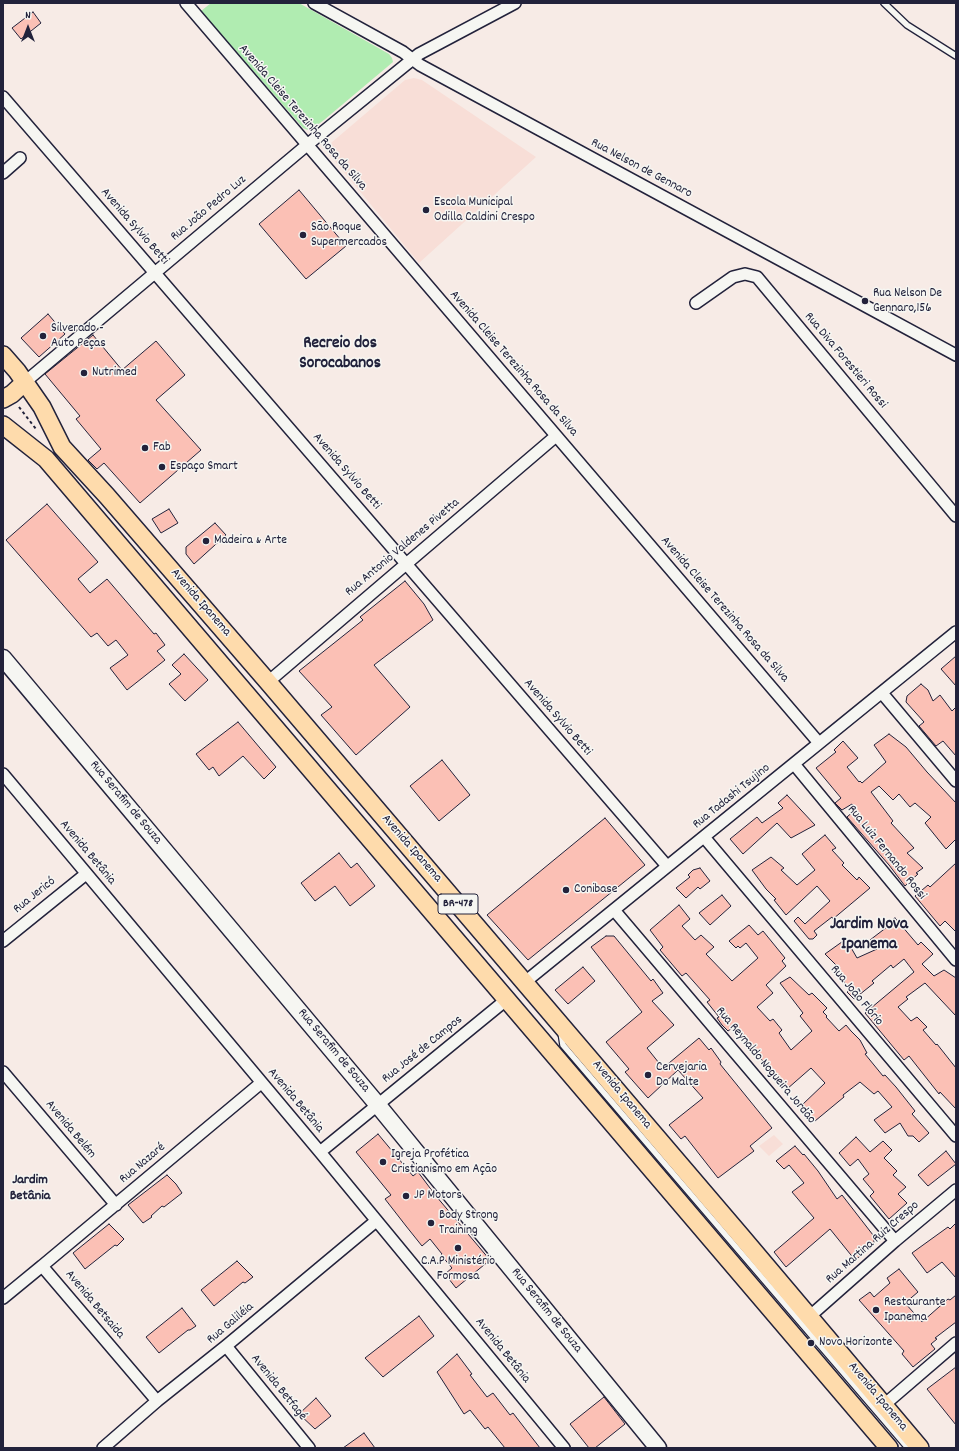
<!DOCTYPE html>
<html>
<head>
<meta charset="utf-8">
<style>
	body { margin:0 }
	#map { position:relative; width:959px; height:1451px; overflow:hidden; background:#f7ebe6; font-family:Dekko,sans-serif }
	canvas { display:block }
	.frame { position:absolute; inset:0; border:4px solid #22223b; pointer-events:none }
	.north { position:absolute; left:8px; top:8px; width:40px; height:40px; -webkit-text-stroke:3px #f6f6f2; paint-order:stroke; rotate:0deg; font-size:11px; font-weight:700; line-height:16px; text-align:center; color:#22223b }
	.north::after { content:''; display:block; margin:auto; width:14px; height:18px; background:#22223b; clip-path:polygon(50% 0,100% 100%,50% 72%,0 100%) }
</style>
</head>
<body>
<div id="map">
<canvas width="959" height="1451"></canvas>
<div class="frame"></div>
<div class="north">N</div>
</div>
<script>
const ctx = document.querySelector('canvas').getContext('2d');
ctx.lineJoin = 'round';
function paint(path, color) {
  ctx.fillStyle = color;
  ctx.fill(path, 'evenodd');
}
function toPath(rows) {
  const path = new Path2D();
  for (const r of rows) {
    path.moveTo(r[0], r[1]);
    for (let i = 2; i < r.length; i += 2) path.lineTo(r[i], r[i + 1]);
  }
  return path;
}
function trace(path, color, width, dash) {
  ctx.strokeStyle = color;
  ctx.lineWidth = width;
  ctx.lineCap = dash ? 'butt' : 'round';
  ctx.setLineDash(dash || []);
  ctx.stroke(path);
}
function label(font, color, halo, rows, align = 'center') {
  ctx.font = font + ' Dekko,sans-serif';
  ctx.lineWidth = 3;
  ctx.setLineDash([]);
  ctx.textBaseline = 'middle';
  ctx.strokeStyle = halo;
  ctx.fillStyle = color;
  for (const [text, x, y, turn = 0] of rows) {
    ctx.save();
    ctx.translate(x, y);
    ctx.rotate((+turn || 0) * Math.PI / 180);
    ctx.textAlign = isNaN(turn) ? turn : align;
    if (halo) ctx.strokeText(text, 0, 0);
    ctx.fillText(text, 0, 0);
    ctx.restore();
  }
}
paint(toPath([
	[414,78,422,80,536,157,419,263,329,154,331,143,405,80],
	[774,1135,783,1144,769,1156,759,1146]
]), '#f8ded7');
paint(toPath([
	[211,3,299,3,389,54,392,58,393,62,324,120,312,129,308,130,303,128,201,11]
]), '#b0ecb1');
const building = toPath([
	[33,12,41,23,21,39,12,28,33,12],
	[299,190,346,246,306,279,259,224,299,190],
	[48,314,65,334,39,357,21,338,48,314],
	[93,335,122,370,156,341,185,375,156,400,201,450,140,503,104,463,97,469,88,460,101,449,76,419,80,416,45,374,93,335],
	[47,504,98,562,78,579,90,593,107,579,154,634,156,633,165,645,157,651,165,660,127,690,110,668,128,655,116,640,108,646,97,633,91,637,6,540,47,504],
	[169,509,178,523,161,533,152,519,169,509],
	[215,523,226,535,194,564,186,554,186,547,215,523],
	[405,581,424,604,433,620,374,665,410,707,356,755,321,715,332,707,299,671,363,620,360,617,405,581],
	[184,654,208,680,185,701,169,684,181,674,172,665,184,654],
	[956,656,956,686,941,669,956,656],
	[921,684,928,690,933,701,940,695,952,711,956,707,956,756,943,741,936,746,919,726,924,722,906,702,907,696,921,684],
	[238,722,276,767,264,779,243,756,219,776,213,767,209,770,196,754,238,722],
	[889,734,906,747,927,772,956,803,956,839,946,849,925,823,931,817,915,803,910,807,899,794,893,800,879,786,871,792,893,821,891,823,914,848,907,853,923,868,916,873,918,874,905,886,889,865,847,817,856,809,852,804,842,810,835,803,841,798,816,768,836,752,834,750,843,741,858,758,847,767,859,782,860,781,862,783,886,762,874,745,889,734],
	[442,760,470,795,439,821,410,786,442,760],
	[787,795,815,825,791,838,777,823,743,854,730,839,757,817,762,823,783,808,778,803,787,795],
	[605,818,645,865,528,960,487,915,605,818],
	[825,835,836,848,832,850,844,863,842,865,857,880,859,877,870,888,833,919,832,917,814,931,817,935,813,939,809,939,794,921,798,917,805,924,830,901,817,886,786,915,774,900,776,899,766,889,752,870,771,857,784,868,781,870,797,885,815,870,802,854,825,835],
	[339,853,351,868,357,863,375,886,350,906,335,886,315,901,301,883,339,853],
	[956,863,956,932,945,921,940,926,915,896,928,885,930,887,956,863],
	[700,868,710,881,700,889,698,887,686,898,676,888,690,877,688,875,693,870,700,868],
	[722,895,731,906,710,925,699,913,722,895],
	[679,905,690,919,682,926,695,940,701,935,714,947,706,954,732,981,758,958,746,943,740,948,738,946,736,948,729,941,749,925,758,935,763,931,785,958,782,961,786,966,766,985,773,993,757,1007,770,1021,773,1019,782,1030,779,1033,791,1050,812,1031,800,1016,803,1013,780,983,790,977,809,995,812,993,827,1008,823,1012,827,1016,826,1017,839,1031,846,1025,851,1031,860,1040,867,1053,865,1054,883,1076,885,1075,896,1087,915,1111,912,1114,929,1133,919,1142,913,1136,908,1136,900,1123,885,1133,874,1120,892,1107,878,1091,874,1094,860,1082,843,1095,844,1097,815,1121,802,1105,825,1083,811,1068,787,1089,768,1065,767,1066,757,1054,759,1052,735,1026,728,1031,722,1025,717,1018,719,1017,707,1002,710,1000,686,973,682,976,660,950,663,947,650,930,679,905],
	[895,918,918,945,921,942,933,954,922,964,934,976,944,970,956,978,956,1016,925,983,906,997,908,999,898,1007,911,1021,917,1017,927,1027,923,1030,936,1045,937,1044,956,1068,956,1109,940,1092,939,1094,909,1056,904,1060,865,1013,914,972,904,959,893,968,891,965,872,981,874,983,854,999,847,992,850,990,844,982,845,980,834,967,836,965,825,954,846,939,857,958,877,949,870,940,887,927,885,924,895,918],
	[606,936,614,936,651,981,653,979,663,993,652,1001,674,1025,647,1048,663,1068,699,1038,709,1050,711,1048,721,1062,720,1064,772,1128,750,1146,754,1151,718,1178,685,1136,681,1139,669,1125,703,1098,678,1070,648,1098,625,1072,629,1069,606,1042,642,1012,591,947,606,936],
	[583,967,595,981,568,1004,555,990,583,967],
	[378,1134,413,1176,418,1172,436,1196,490,1260,456,1288,445,1274,452,1268,441,1255,442,1254,430,1239,422,1246,406,1226,385,1199,391,1195,356,1152,378,1134],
	[856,1137,870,1152,883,1141,892,1150,884,1158,897,1171,893,1175,906,1187,898,1194,907,1203,889,1219,870,1196,874,1192,863,1179,869,1174,858,1159,850,1166,839,1153,856,1137],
	[795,1146,803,1155,804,1154,818,1171,837,1199,842,1195,873,1235,874,1242,872,1247,855,1260,830,1229,786,1267,774,1252,814,1218,792,1192,804,1183,789,1165,784,1169,776,1161,795,1146],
	[946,1151,956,1164,928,1186,918,1175,946,1151],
	[167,1175,176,1184,182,1193,164,1207,162,1206,151,1216,152,1217,143,1223,128,1205,167,1175],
	[956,1223,956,1278,942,1262,927,1273,912,1253,948,1227,950,1229,956,1223],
	[109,1224,124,1239,117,1246,115,1245,85,1269,73,1253,109,1224],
	[237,1261,253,1277,245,1283,243,1282,214,1306,201,1290,237,1261],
	[899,1269,918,1292,905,1303,922,1322,948,1299,950,1300,956,1295,956,1322,935,1338,937,1339,931,1344,935,1349,913,1367,902,1354,904,1351,859,1300,870,1292,874,1297,890,1283,887,1278,899,1269],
	[182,1308,196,1326,190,1330,188,1330,159,1353,146,1337,182,1308],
	[419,1316,434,1336,383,1377,365,1358,419,1316],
	[457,1354,472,1374,470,1375,487,1397,493,1393,510,1415,513,1413,540,1448,505,1448,488,1427,485,1429,470,1410,464,1414,437,1372,457,1354],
	[956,1367,956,1425,927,1389,956,1367],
	[604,1397,625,1424,595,1448,589,1448,570,1424,604,1397],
	[316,1398,331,1416,315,1429,299,1414,316,1398],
	[364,1433,375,1448,343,1448,364,1433]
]);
paint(building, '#fbc0b5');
trace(building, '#22223b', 1);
const lane = toPath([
	[884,3,907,25,956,56],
	[561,1032,563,1045,908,1448]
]);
const street = toPath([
	[186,3,819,743],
	[314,3,403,52,420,65,956,355],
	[3,97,667,866],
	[3,173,20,158],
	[696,303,733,277,745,274,757,277,956,516],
	[25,382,307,145,419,54,515,3],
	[268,682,556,436],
	[882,693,956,781],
	[794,764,956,960],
	[3,774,320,1152,564,1448],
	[704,837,956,1136],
	[614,910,895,1241],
	[3,941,86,874],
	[525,982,956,632],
	[3,1072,116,1205],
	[320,1152,506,1000],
	[42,1266,261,1083],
	[3,1298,42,1266,157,1401],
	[809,1317,895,1241,956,1190],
	[226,1346,309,1448],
	[884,1405,956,1343],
	[103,1448,157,1401,226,1346,376,1221]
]);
const secondary = toPath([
	[3,658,372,1098,658,1448]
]);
const primary = toPath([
	[3,355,17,371,42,407,62,447,107,496,268,682,741,1236,920,1448],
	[3,399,12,394,25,382],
	[3,425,46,459,889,1448]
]);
trace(lane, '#22223b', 8);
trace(street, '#22223b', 14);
trace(secondary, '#22223b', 19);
trace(primary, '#22223b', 20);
trace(toPath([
	[19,407,36,429]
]), '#22223b', 2, [3, 3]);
trace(lane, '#f6f6f2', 5.5);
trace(street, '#f6f6f2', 11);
trace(secondary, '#f6f6f2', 16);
trace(primary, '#fedbac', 17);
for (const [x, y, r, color] of [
	[426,210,4,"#22223b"],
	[303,235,4,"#22223b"],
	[865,301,4,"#22223b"],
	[43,336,4,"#22223b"],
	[84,373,4,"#22223b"],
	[145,448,4,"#22223b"],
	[162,467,4,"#22223b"],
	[206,541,4,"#22223b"],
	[566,890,4,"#22223b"],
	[648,1075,4,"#22223b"],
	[383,1162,4,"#22223b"],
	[406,1196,4,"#22223b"],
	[431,1223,4,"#22223b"],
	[458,1248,4,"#22223b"],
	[876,1310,4,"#22223b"],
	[811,1343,4,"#22223b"]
]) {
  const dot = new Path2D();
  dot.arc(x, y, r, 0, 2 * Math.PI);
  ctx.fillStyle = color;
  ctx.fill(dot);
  trace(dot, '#f6f6f2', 1.5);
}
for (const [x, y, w] of [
	[458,904,40]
]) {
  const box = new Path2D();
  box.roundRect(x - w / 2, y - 10, w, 20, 3);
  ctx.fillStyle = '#f6f6f2';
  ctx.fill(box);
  trace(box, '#22223b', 1);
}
label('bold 12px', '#22223b', null, [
	["BR-478",458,904]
]);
label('13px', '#22223b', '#f6f6f2', [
	["Avenida Cleise Terezinha Rosa da Silva",302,118,49],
	["Rua Nelson de Gennaro",641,169,28],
	["Rua João Pedro Luz",209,209,-40],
	["Avenida Sylvio Betti",134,227,49],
	["Rua Diva Forestieri Rossi",845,361,50],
	["Avenida Cleise Terezinha Rosa da Silva",513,364,49],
	["Avenida Sylvio Betti",346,472,49],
	["Rua Antonio Valdenes Pivetta",403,548,-40],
	["Avenida Ipanema",200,603,49],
	["Avenida Cleise Terezinha Rosa da Silva",724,610,49],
	["Avenida Sylvio Betti",557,718,49],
	["Rua Tadashi Tsujino",732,797,-39],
	["Rua Serafim de Souza",125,803,50],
	["Avenida Ipanema",411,849,49],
	["Avenida Betânia",87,853,50],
	["Rua Luiz Fernando Rossi",886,853,51],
	["Rua Jericó",35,896,-39],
	["Rua João Flório",856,996,50],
	["Rua José de Campos",423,1050,-39],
	["Rua Serafim de Souza",333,1051,50],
	["Rua Reynaldo Nogueira Jordão",765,1066,50],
	["Avenida Ipanema",621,1095,50],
	["Avenida Betânia",295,1101,50],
	["Avenida Belém",70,1130,50],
	["Rua Nazaré",143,1164,-40],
	["Rua Martina Ruiz Crespo",873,1243,-41],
	["Avenida Betsaida",94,1305,50],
	["Rua Serafim de Souza",546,1311,51],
	["Rua Galiléia",231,1324,-40],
	["Avenida Betânia",502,1351,51],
	["Avenida Betfagé",278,1388,51],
	["Avenida Ipanema",877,1397,50]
]);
label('13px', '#22223b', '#f6f6f2', [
	["Escola Municipal",434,203],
	["Odilla Caldini Crespo",434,218],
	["São Roque",311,228],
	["Supermercados",311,243],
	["Rua Nelson De",873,294],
	["Gennaro,156",873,309],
	["Silverado -",51,329],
	["Auto Peças",51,344],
	["Nutrimed",92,373],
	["Fab",153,448],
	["Espaço Smart",170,467],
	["Madeira & Arte",214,541],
	["Conibase",574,890],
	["Cervejaria",656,1068],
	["Do Malte",656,1083],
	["Igreja Profética",391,1155],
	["Cristianismo em Ação",391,1170],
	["JP Motors",414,1196],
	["Body Strong",439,1216],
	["Training",439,1231],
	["C.A.P Ministério",458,1262,"center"],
	["Formosa",458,1277,"center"],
	["Restaurante",884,1303],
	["Ipanema",884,1318],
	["Novo Horizonte",819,1343]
], 'left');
label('bold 14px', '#22223b', '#f6f6f2', [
	["Jardim",30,1181],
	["Betânia",30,1197]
]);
label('bold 17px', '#22223b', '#f6f6f2', [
	["Recreio dos",340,345],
	["Sorocabanos",340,365],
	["Jardim Nova",869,926],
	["Ipanema",869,946]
]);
</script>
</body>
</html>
